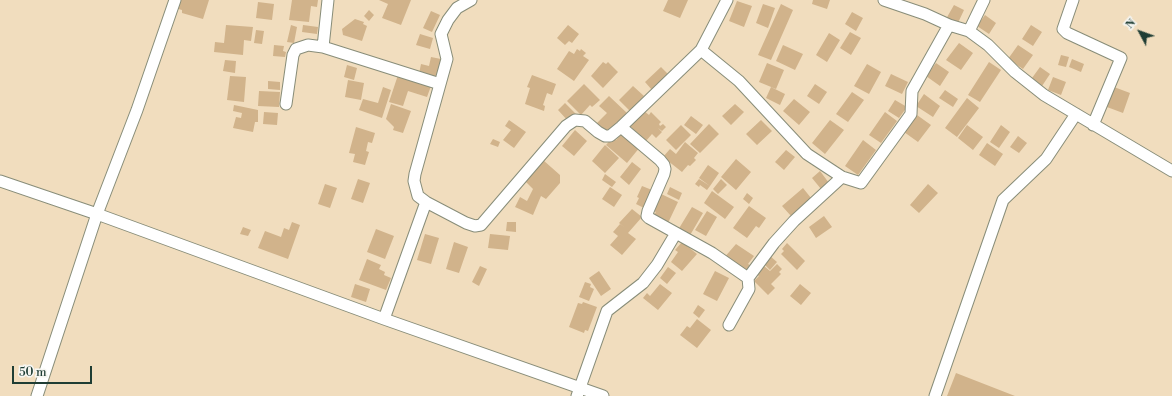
<!DOCTYPE html>
<html>
<head>
<meta charset="utf-8">
<style>
	body { margin:0 }
	#map { position:relative; width:1172px; height:396px; overflow:hidden; background:#f1ddbe; font-family:"Libre Bodoni",serif }
	canvas { display:block }
	.north { position:absolute; left:1120px; top:12px; width:40px; height:40px; -webkit-text-stroke:3px #f6f6f2; paint-order:stroke; rotate:311deg; font-size:11px; font-weight:700; line-height:16px; text-align:center; color:#1f3d34 }
	.north::after { content:''; display:block; margin:auto; width:14px; height:18px; background:#1f3d34; clip-path:polygon(50% 0,100% 100%,50% 72%,0 100%) }
	.scale { position:absolute; left:12px; top:366px; width:80px; height:18px; box-sizing:border-box; border:2px solid #1f3d34; border-top:0; padding-left:5px; font-size:12px; line-height:14px; white-space:nowrap; color:#1f3d34; -webkit-text-stroke:3px #f6f6f2; paint-order:stroke }
</style>
</head>
<body>
<div id="map">
<canvas width="1172" height="396"></canvas>
<div class="north">N</div>
<div class="scale">50 m</div>
</div>
<script>
const ctx = document.querySelector('canvas').getContext('2d');
ctx.lineJoin = 'round';
function paint(path, color) {
  ctx.fillStyle = color;
  ctx.fill(path, 'evenodd');
}
function toPath(rows) {
  const path = new Path2D();
  for (const r of rows) {
    path.moveTo(r[0], r[1]);
    for (let i = 2; i < r.length; i += 2) path.lineTo(r[i], r[i + 1]);
  }
  return path;
}
function trace(path, color, width, dash) {
  ctx.strokeStyle = color;
  ctx.lineWidth = width;
  ctx.lineCap = dash ? 'butt' : 'round';
  ctx.setLineDash(dash || []);
  ctx.stroke(path);
}
paint(toPath([
	[178,0,209,0,203,19,182,13,182,10,175,8],
	[292,0,318,0,317,7,311,6,309,22,289,20],
	[379,0,411,0,401,25,382,18,388,4],
	[668,0,688,0,680,18,663,11],
	[813,0,830,0,827,9,812,4],
	[737,1,752,6,744,27,729,21],
	[258,2,274,4,272,20,256,18],
	[763,4,775,8,768,28,756,23],
	[781,4,793,10,771,60,758,55],
	[954,5,964,10,957,25,946,19],
	[369,10,374,15,369,21,364,16],
	[431,11,440,15,432,32,423,28],
	[852,12,863,18,856,31,845,24],
	[985,15,996,23,989,34,977,26],
	[355,19,364,22,363,24,367,26,362,41,343,35,342,29],
	[226,25,253,27,251,41,244,40,243,55,214,52,215,42,224,43],
	[291,25,297,27,294,43,287,42],
	[303,25,318,27,317,34,302,32],
	[568,25,579,34,572,43,569,41,565,45,557,38],
	[1031,25,1042,32,1033,46,1022,39],
	[256,30,264,31,262,44,254,43],
	[850,32,861,38,851,55,840,48],
	[829,33,840,40,827,62,816,55],
	[420,34,433,38,430,49,416,45],
	[959,43,973,53,961,70,946,60],
	[274,45,284,46,283,51,286,52,285,57,273,56],
	[783,45,803,54,795,70,776,61],
	[1018,45,1033,55,1023,69,1008,59],
	[577,49,580,51,581,49,586,53,583,56,589,60,574,81,557,69,569,51,574,54],
	[1061,55,1069,57,1066,67,1058,65],
	[431,57,441,59,437,78,419,74,421,64,429,66],
	[1072,59,1084,64,1081,72,1069,67],
	[225,60,236,61,235,73,223,71],
	[603,62,606,64,608,62,618,72,603,88,591,76],
	[989,62,1001,70,980,102,968,95],
	[767,63,784,70,776,89,759,82],
	[936,63,949,72,940,86,926,76],
	[867,64,881,72,869,94,854,86],
	[347,65,357,68,354,80,344,77],
	[661,67,668,74,652,90,645,82],
	[1040,67,1050,74,1042,86,1032,78],
	[891,74,908,82,902,94,885,86],
	[398,75,431,86,427,97,408,91,403,106,389,102],
	[532,75,556,84,552,95,547,93,543,105,545,106,544,111,525,104,530,88,527,87],
	[230,76,246,77,244,102,227,100],
	[1053,77,1066,82,1061,95,1048,90],
	[348,80,364,83,361,100,345,97],
	[268,81,280,82,280,90,268,89],
	[584,84,600,100,592,107,590,105,581,115,567,101],
	[815,84,827,92,819,104,807,96],
	[633,86,644,96,630,111,619,100],
	[383,87,391,90,382,118,359,110,363,99,378,103],
	[771,87,785,94,780,105,766,98],
	[1114,87,1130,93,1123,113,1107,107],
	[945,90,958,99,953,107,939,98],
	[259,91,280,92,279,107,258,106],
	[852,92,864,100,848,122,836,114],
	[924,94,940,106,933,117,916,106],
	[609,96,627,113,607,134,596,124,607,113,599,106],
	[967,98,979,108,957,137,945,128],
	[794,99,810,112,799,125,783,111],
	[895,100,907,107,899,118,888,111],
	[565,103,576,114,568,121,558,110],
	[391,104,411,111,403,133,393,130,394,127,386,119],
	[735,104,744,112,731,125,722,116],
	[234,105,258,110,258,122,255,122,253,132,233,128,236,117,241,118,242,113,233,111],
	[644,111,649,115,651,112,661,122,659,124,660,126,663,124,666,127,662,131,658,128,662,132,656,138,652,134,646,141,630,126],
	[264,112,278,113,277,125,263,124],
	[885,112,897,121,881,143,869,135],
	[917,115,931,125,918,142,904,132],
	[691,116,703,125,696,134,684,125],
	[509,120,526,132,514,148,503,140,511,130,505,126],
	[761,120,772,131,757,145,746,134],
	[830,120,844,130,825,154,812,143],
	[709,124,719,134,700,153,690,144],
	[681,125,691,135,676,150,666,140],
	[967,125,983,137,973,150,958,138],
	[1001,125,1010,132,999,148,990,142],
	[356,127,375,133,372,143,368,142,366,151,369,152,365,165,353,162,355,154,349,153],
	[575,130,587,141,574,156,562,146],
	[623,132,640,147,627,163,606,145,613,137,616,140],
	[1018,136,1027,143,1019,153,1010,147],
	[493,139,500,142,498,147,490,144],
	[863,140,876,150,858,175,845,166],
	[685,142,698,153,694,158,696,160,690,166,688,165,682,172,663,157,670,149,676,154],
	[987,143,1003,154,995,166,979,155],
	[605,145,619,158,605,173,592,161],
	[786,150,795,157,784,170,775,162],
	[736,159,751,172,736,190,721,177],
	[543,160,560,175,560,183,546,199,541,196,533,215,515,207,520,197,527,201,533,189,525,181],
	[632,162,641,169,629,185,620,177],
	[708,165,719,173,710,186,699,178],
	[820,171,829,183,821,189,812,178],
	[605,174,616,182,612,187,602,180],
	[358,179,370,183,363,203,351,199],
	[699,179,710,186,707,190,700,185,699,187,695,184],
	[721,179,727,185,718,194,713,189],
	[325,184,337,188,330,208,318,204],
	[928,184,938,193,919,213,910,205],
	[642,186,652,190,644,208,636,204,639,198,637,197],
	[610,187,622,195,614,207,602,199],
	[670,187,682,193,679,200,667,194],
	[803,188,811,198,791,216,782,206],
	[712,191,734,207,725,219,704,203],
	[659,193,678,202,668,223,653,216,656,212,651,210],
	[747,193,753,198,749,204,743,199],
	[749,206,766,218,759,228,756,226,747,238,733,228],
	[692,207,703,213,689,237,678,230],
	[632,209,642,217,628,233,636,239,622,255,610,245,618,236,613,232,620,224,624,227,619,223],
	[707,211,717,217,706,236,695,230],
	[824,216,832,227,816,238,809,227],
	[292,222,300,225,288,259,258,248,265,231,281,237,284,228,289,230],
	[507,222,516,222,516,232,506,231],
	[243,227,251,230,248,236,240,234],
	[376,229,394,236,385,259,367,252],
	[425,234,439,238,431,264,417,260],
	[490,234,510,236,508,250,488,248],
	[454,242,468,247,459,273,446,269],
	[682,242,697,254,682,271,671,262,678,252,675,250],
	[787,243,805,261,797,270,781,254,784,251,782,249],
	[736,244,754,256,748,264,750,265,744,273,723,259],
	[770,256,777,262,770,270,763,263],
	[367,259,381,265,379,269,385,272,384,275,391,278,386,290,359,280],
	[777,264,782,269,779,272,781,274,771,284,775,288,768,295,754,281,759,276,756,274,764,266,770,271],
	[480,266,487,269,479,286,472,282],
	[668,267,676,273,667,284,660,278],
	[599,271,611,289,601,296,589,278],
	[715,271,729,278,717,301,703,294],
	[585,282,591,284,590,287,594,289,589,301,579,297],
	[355,284,370,289,366,302,351,297],
	[660,284,672,293,658,310,643,298,647,293,650,296],
	[800,284,811,293,801,305,790,296],
	[583,302,597,307,588,331,585,330,584,333,569,327,578,303,582,304],
	[698,305,705,310,699,318,693,313],
	[697,319,711,330,697,348,680,335,687,326,690,328],
	[956,373,1015,396,947,396]
]), '#d1b38b');
const minor = toPath([
	[884,0,925,14,949,25,969,31,988,45,1015,72,1044,95,1172,171],
	[1073,0,1063,29,1067,33,1121,58,1093,125],
	[969,31,984,0],
	[323,47,328,0],
	[701,50,739,81,807,154,842,177,861,183,911,114,912,91,949,25],
	[286,104,293,55,296,49,308,45,323,47,440,84],
	[621,127,660,160,664,165,665,169,664,174,648,211,647,216,649,218,712,253,748,278,749,289,729,325],
	[0,181,97,214,384,319,603,396],
	[426,202,418,196,414,181,415,174,447,59,441,34,448,20,457,8,471,0],
	[748,278,774,243,794,221,842,177],
	[384,319,426,202,466,223,475,226,481,225,566,126,575,120,585,121,598,132,605,136,610,136,621,127,701,50,727,0],
	[37,396,97,214,137,110,175,0],
	[577,396,607,311,643,283,657,265,676,233],
	[935,396,1003,200,1046,159,1076,114]
]);
trace(minor, '#888d79', 13);
trace(minor, '#fff', 11);
</script>
</body>
</html>
